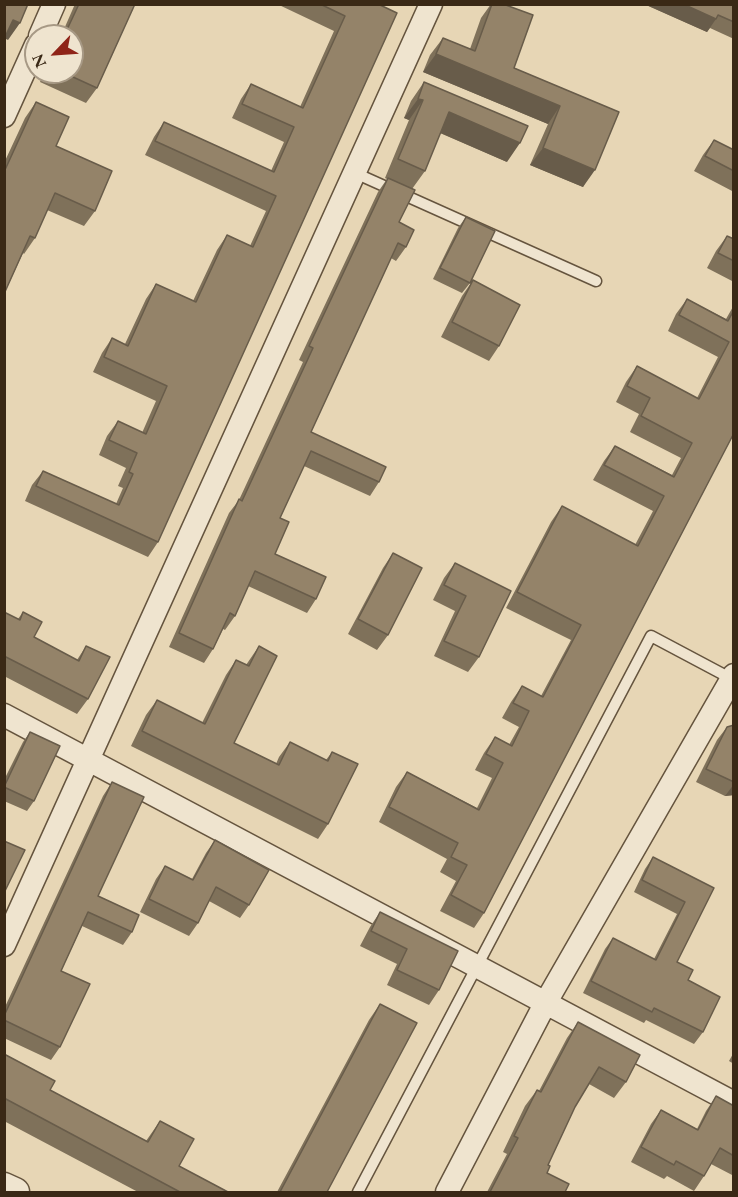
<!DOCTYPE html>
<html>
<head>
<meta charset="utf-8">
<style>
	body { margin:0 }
	#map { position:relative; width:738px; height:1197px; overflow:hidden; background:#e7d6b5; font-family:"EB Garamond",serif }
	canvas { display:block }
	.frame { position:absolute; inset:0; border:6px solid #3a2916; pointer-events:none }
	.north { position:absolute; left:24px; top:24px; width:60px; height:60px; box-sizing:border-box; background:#efe4cf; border:2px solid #a79985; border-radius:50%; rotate:245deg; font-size:16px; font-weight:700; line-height:24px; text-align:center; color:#3a2916 }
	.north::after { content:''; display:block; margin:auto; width:21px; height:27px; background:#8f2418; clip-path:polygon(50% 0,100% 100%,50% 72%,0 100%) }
</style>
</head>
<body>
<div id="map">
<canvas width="738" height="1197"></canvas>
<div class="frame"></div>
<div class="north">N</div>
</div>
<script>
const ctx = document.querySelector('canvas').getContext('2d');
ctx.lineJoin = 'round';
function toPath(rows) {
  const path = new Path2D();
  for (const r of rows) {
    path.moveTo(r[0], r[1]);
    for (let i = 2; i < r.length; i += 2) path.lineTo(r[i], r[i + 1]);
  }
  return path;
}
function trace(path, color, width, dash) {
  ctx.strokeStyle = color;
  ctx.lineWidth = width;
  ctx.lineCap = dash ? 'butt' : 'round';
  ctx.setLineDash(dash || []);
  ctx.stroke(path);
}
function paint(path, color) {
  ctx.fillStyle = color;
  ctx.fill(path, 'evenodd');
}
const service = toPath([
	[355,173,596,281],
	[358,1192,651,636,732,679]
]);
const minor = toPath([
	[40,36,54,4],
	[4,116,36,45],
	[4,715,734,1103],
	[4,945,431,4],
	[447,1192,546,1002,734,675]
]);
const tertiary = toPath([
	[4,1187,15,1192]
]);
trace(service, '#65543e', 13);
trace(minor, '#65543e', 25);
trace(tertiary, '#65543e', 31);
trace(service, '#efe4cf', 10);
trace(minor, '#efe4cf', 22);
trace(tertiary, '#efe4cf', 28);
paint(toPath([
	[75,4,135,4,97,88,86,103,40,82,44,72,72,72,72,36,61,36],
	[277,4,378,4,158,542,148,557,25,501,32,485,43,471,116,504,123,488,118,486,126,468,99,455,107,436,118,421,142,433,156,401,93,372,102,353,112,338,125,344,146,299,156,284,193,301,217,250,227,235,250,246,266,211,145,155,154,137,164,122,271,171,284,142,232,118,241,99,251,84,300,107,334,31],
	[491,4,503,4,514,68,619,112,583,187,530,165,548,124,423,72,430,55,443,38,470,49,481,18],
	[644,4,734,4,734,39,710,28,707,32],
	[424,82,507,162,440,133,425,171,412,189,399,222,406,247,396,261,391,258,311,432,379,482,370,496,304,466,280,518,275,554,316,599,307,613,248,586,235,616,225,630,223,629,213,649,204,663,169,647,229,513,239,500,303,362,299,360,378,192,387,179,385,178,409,120,404,118,411,101],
	[36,102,56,146,95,211,84,226,47,210,35,238,24,254,23,253,4,294,4,163,25,118],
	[714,140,734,150,734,192,694,171,703,155],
	[466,217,470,283,462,293,433,279,458,228],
	[727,236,734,239,734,282,707,268,716,251],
	[473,280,499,346,489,361,441,337,462,296],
	[687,299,726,319,734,305,734,433,484,913,474,928,440,911,456,881,440,872,447,859,379,822,396,787,407,772,477,808,492,778,475,770,484,753,495,737,509,745,519,727,502,718,511,702,522,686,541,696,571,640,506,608,551,522,562,506,635,545,653,511,593,480,604,461,615,446,672,475,681,458,630,432,639,414,616,402,626,382,637,366,697,398,718,357,668,331,676,314],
	[393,553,388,635,377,650,348,634,383,568],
	[455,563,511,591,479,657,468,672,434,656,455,611,433,600,444,578],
	[4,612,18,619,23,612,34,637,77,660,86,646,88,699,77,714,4,676],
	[259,646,234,743,276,764,279,757,290,742,326,760,332,752,328,824,318,839,131,746,146,715,157,700,202,723,226,675,236,660,246,665],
	[734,725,734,795,725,796,696,782,717,740,727,727],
	[30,732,34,801,27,811,4,801,4,780,23,742],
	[112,782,98,896,132,932,123,945,82,926,61,971,60,1047,51,1060,4,1038,4,1009,103,796],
	[215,840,249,905,240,918,209,901,198,923,189,936,140,912,156,879,165,866,192,879,206,853],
	[653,857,714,888,677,962,688,980,703,1032,694,1044,646,1020,644,1023,583,993,605,949,613,938,654,959,677,914,634,892,645,869],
	[380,912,439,990,429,1005,387,985,397,964,360,946,370,927],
	[380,1004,327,1192,277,1192,369,1020],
	[578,1022,626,1082,614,1098,589,1084,575,1107,548,1165,547,1173,565,1192,487,1192,507,1154,503,1152,525,1106,537,1090,539,1091,567,1038],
	[734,1052,734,1064,729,1061],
	[4,1054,50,1090,146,1141,160,1121,179,1166,228,1192,138,1192,4,1121],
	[716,1096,734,1106,734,1176,711,1164,704,1176,694,1191,667,1176,664,1179,631,1162,651,1124,661,1110,697,1129,706,1111]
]), '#7f715a');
paint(toPath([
	[644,4,683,4,716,19,707,32],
	[13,20,20,23,8,40,4,38],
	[436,54,560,106,548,124,423,72],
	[418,99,423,100,409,120,404,118],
	[449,112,520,143,507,162,436,131],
	[543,148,595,170,583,187,530,165],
	[734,784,734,795,725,796]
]), '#685c4a');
const building = toPath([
	[4,4,28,4,20,23,13,20,4,39,4,4],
	[79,4,135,4,97,88,62,72,72,72,72,36,64,36,79,4],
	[320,4,378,4,397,13,158,542,36,486,43,471,119,505,133,474,129,472,137,453,109,440,118,421,146,434,167,386,104,357,112,338,128,346,156,284,196,302,227,235,253,247,276,196,155,141,164,122,274,172,294,127,242,104,251,84,303,108,345,16,320,4],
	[492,4,503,4,533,15,514,68,619,112,595,170,543,148,560,106,436,54,443,38,475,51,492,4],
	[683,4,734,4,734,22,718,15,716,19,683,4],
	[424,82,528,126,520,143,449,112,425,171,398,159,423,100,418,99,424,82],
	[36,102,69,117,56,146,112,171,95,211,55,193,35,238,30,236,4,294,4,172,36,102],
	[714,140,734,150,734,171,705,156,714,140],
	[388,178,415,190,399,222,414,230,406,247,398,243,311,432,386,467,379,482,311,451,280,518,289,522,275,554,326,577,316,599,255,571,235,616,230,613,213,649,179,633,239,499,242,501,313,348,309,346,388,178],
	[466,217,495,231,470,283,440,268,466,217],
	[727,236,734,239,734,261,718,253,727,236],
	[473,280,520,305,499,346,452,322,473,280],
	[687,299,728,321,734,310,734,433,484,913,451,895,467,865,451,857,458,843,389,807,407,772,479,810,503,763,486,754,495,737,512,746,529,711,513,703,522,686,543,697,581,625,517,592,562,506,638,546,664,496,604,465,615,446,674,477,692,443,641,416,650,398,627,386,637,366,699,399,729,342,679,315,687,299],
	[393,553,422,568,388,635,358,619,393,553],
	[455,563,511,591,479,657,444,641,466,596,444,585,455,563],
	[4,612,20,620,23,612,42,622,34,637,79,661,86,646,110,657,88,699,4,656,4,612],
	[259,646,277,656,234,743,279,765,290,742,328,761,332,752,358,764,328,824,142,731,157,700,205,724,236,660,249,666,259,646],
	[734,725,734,782,706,769,727,727,734,725],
	[30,732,60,746,34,801,4,787,30,732],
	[112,782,144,797,98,896,139,915,132,932,88,912,61,971,90,984,60,1047,4,1020,4,1016,112,782],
	[215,840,269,870,249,905,216,887,198,923,149,899,165,866,193,880,215,840],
	[4,841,25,850,4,893,4,841],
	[653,857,714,888,677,962,693,970,688,980,720,997,703,1032,654,1008,652,1012,591,981,613,938,656,960,685,902,642,880,653,857],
	[380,912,458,951,439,990,397,970,407,949,371,931,380,912],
	[380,1004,417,1023,327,1192,280,1192,380,1004],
	[578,1022,640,1055,626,1082,599,1067,575,1107,548,1165,550,1166,547,1173,569,1184,565,1192,490,1192,518,1138,514,1136,537,1090,541,1092,578,1022],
	[4,1054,55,1081,50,1090,148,1142,160,1121,194,1139,179,1166,228,1192,180,1192,4,1098,4,1054],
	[716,1096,734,1106,734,1156,720,1148,704,1176,676,1161,674,1165,641,1147,661,1110,698,1130,716,1096]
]);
paint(building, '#948369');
trace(building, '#685c4a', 1.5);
</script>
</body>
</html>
